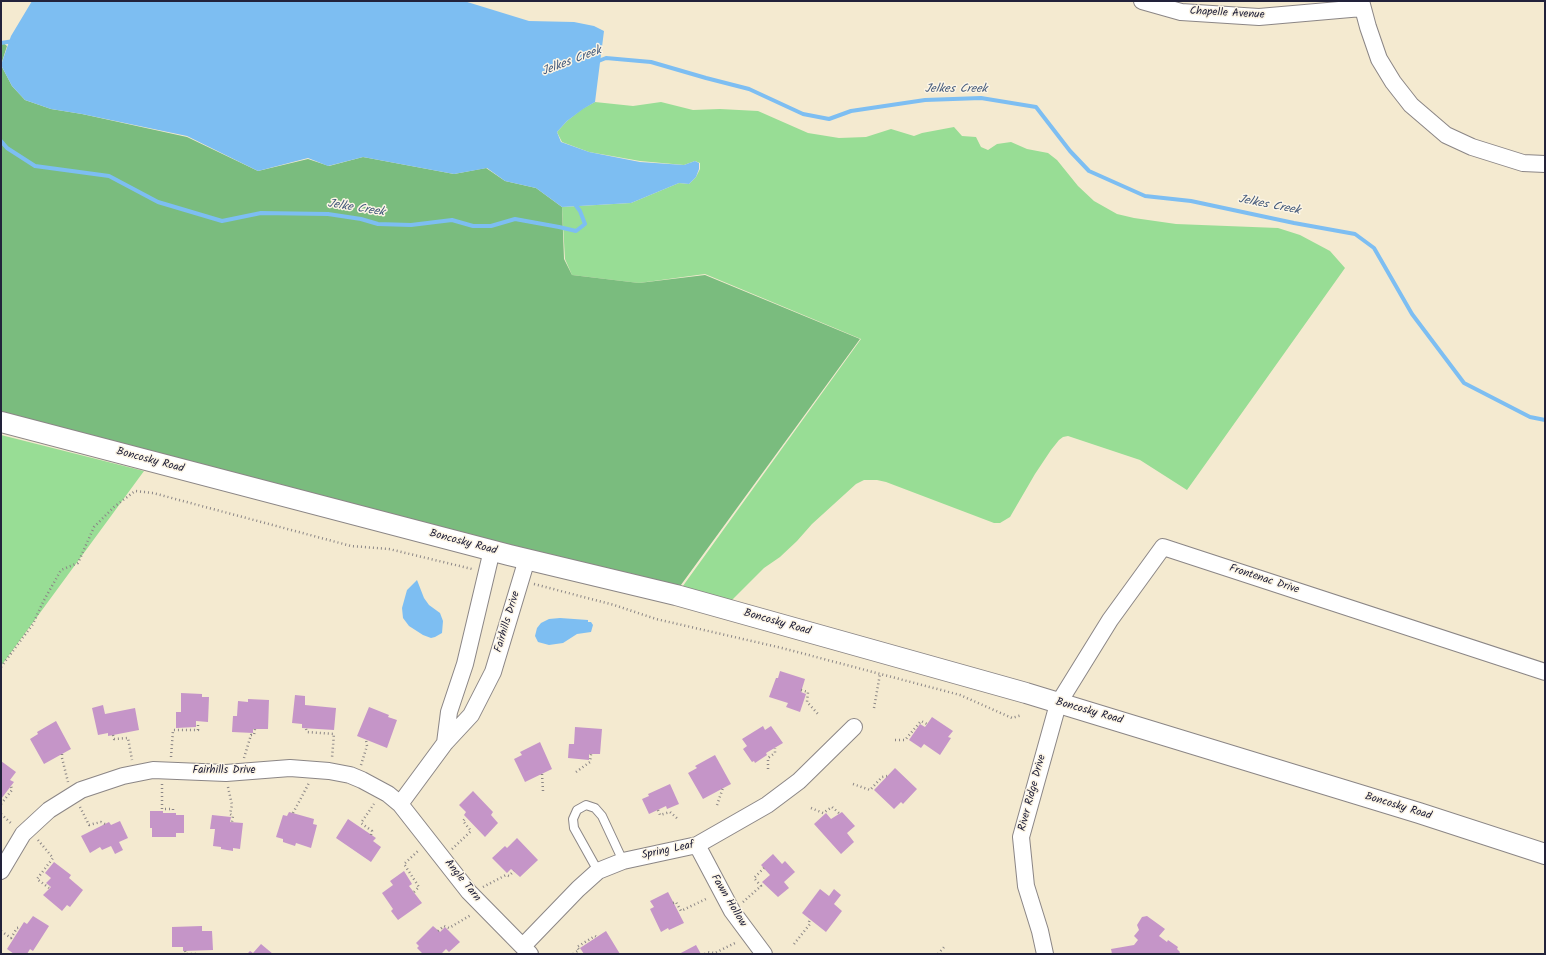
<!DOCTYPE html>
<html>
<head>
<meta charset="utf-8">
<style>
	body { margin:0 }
	#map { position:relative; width:1546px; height:955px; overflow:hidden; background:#f4ead0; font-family:Kalam,sans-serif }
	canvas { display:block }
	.frame { position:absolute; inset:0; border:2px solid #22223b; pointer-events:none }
</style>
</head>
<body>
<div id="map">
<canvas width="1546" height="955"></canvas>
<div class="frame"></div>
</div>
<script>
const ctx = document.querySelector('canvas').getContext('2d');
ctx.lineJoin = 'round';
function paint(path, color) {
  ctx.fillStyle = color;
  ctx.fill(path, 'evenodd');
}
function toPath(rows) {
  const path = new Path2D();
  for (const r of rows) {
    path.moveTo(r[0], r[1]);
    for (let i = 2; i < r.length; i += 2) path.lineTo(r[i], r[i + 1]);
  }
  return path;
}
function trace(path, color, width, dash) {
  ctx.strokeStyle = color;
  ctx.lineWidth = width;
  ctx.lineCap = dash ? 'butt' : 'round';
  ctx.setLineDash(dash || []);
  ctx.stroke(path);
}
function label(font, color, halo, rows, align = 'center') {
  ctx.font = font + ' Kalam,sans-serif';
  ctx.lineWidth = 3;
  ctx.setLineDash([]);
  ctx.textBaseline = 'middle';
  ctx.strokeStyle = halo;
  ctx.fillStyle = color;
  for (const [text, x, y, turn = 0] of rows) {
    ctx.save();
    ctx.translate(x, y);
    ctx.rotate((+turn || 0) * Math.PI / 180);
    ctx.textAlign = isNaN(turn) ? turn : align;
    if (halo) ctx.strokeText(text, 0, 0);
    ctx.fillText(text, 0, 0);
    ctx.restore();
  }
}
paint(toPath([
	[595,102,633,106,661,102,693,110,720,109,758,111,808,133,839,138,866,137,891,129,914,136,922,133,954,127,962,136,976,137,981,147,988,150,997,144,1011,142,1027,149,1048,153,1057,160,1078,186,1094,201,1117,214,1134,218,1176,224,1278,228,1300,235,1330,251,1345,268,1187,490,1140,460,1068,436,1063,437,1059,440,1051,450,1035,474,1010,517,1000,523,994,523,886,482,877,480,864,480,856,484,812,524,797,541,780,557,764,568,730,602,680,590,861,339,705,274,639,283,572,275,565,259,562,207,631,203,679,183,689,184,696,177,700,169,700,163,695,161,684,165,640,161,589,152,562,142,557,132,567,121,582,109],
	[1,435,144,471,1,666]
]), '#98dd95');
paint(toPath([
	[1,41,7,46,1,65,12,86,25,100,51,109,82,114,187,137,258,171,308,159,329,166,363,157,454,174,486,168,505,181,536,188,562,207,564,259,572,275,639,283,705,275,860,339,678,589,1,416]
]), '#7abc7e');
paint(toPath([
	[32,1,464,1,529,21,574,22,594,26,604,31,595,102,583,109,567,121,557,132,561,142,589,152,640,162,684,165,695,161,699,163,699,169,696,177,689,184,679,183,631,203,562,207,536,188,505,181,487,168,454,174,363,157,328,166,308,158,258,171,187,136,82,114,51,109,25,100,12,86,1,65,11,36],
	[417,580,424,598,429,605,440,613,443,621,442,633,435,637,431,638,423,635,409,626,403,618,402,608,407,590],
	[560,618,588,620,588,622,591,622,593,625,591,632,577,634,563,643,549,645,538,642,535,636,537,628,541,623,549,619]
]), '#7dbef2');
trace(toPath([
	[1,43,14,41],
	[596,62,606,58,651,62,706,78,749,89,803,114,829,119,851,111,925,100,981,98,1036,107,1070,151,1089,171,1145,196,1191,201,1294,223,1355,234,1374,248,1412,314,1464,383,1530,417,1545,420],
	[1,141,7,148,35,166,109,176,158,202,222,221,261,213,328,214,361,219,378,224,411,225,452,220,473,226,491,226,515,219,559,227,576,231,585,224,580,211,574,203]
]), '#7dbef2', 4);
paint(toPath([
	[780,671,805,679,801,692,806,694,800,712,786,707,788,703,769,697,776,678,778,678],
	[181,693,202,694,202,697,209,697,208,722,196,721,196,727,176,728,176,712,181,712],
	[295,695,305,696,305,705,336,708,334,730,302,728,302,724,292,723],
	[248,699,269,700,268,729,253,729,253,733,232,732,233,716,237,716,238,701,248,702],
	[103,705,105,714,135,708,139,730,108,736,108,733,98,735,92,708],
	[369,707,389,715,388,717,397,720,387,748,357,736],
	[932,717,953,731,948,737,951,738,940,755,924,744,921,748,909,740,920,724,925,727],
	[56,721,71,749,44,764,30,739,38,734,37,732],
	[763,726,765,730,771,726,783,743,766,753,767,755,755,763,754,761,752,762,743,749,747,746,742,739],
	[575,727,602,729,600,754,589,754,589,760,568,758,569,744,574,744],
	[540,742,552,769,525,782,514,759,522,755,520,752],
	[715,755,731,784,703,799,688,773,697,768,695,766],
	[1,761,16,772,10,780,14,782,1,799],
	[895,768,917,789,903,804,901,802,894,809,874,790],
	[670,784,679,804,667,809,666,806,649,814,642,799,649,796,648,794],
	[473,791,493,812,491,815,498,823,485,837,464,815,466,812,459,805],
	[150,811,163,811,163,813,176,813,176,815,184,815,184,833,176,833,176,837,152,837,152,828,150,828],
	[289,812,314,819,313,824,317,825,311,848,296,843,295,846,283,842,283,839,276,837,283,815,287,816],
	[842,812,855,826,847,833,854,842,841,854,814,824,826,813,831,819],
	[212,815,231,817,230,822,243,823,240,849,233,848,233,851,221,849,221,847,213,846,215,829,210,829],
	[348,819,376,838,373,841,381,847,371,862,336,838],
	[120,821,128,838,119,842,123,850,115,854,111,846,102,850,100,847,90,853,81,836,109,822,111,825],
	[517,838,538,860,520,877,511,869,507,873,492,858,505,846,507,848],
	[773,854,782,864,785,861,795,872,784,882,789,888,778,897,762,882,770,875,761,865],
	[54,862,71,875,69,878,83,890,70,907,67,905,62,911,43,895,51,887,46,883,51,878,45,873],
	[404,871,412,884,409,886,422,903,398,920,391,911,393,909,382,893,393,885,390,881],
	[820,889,829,896,834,889,841,895,834,904,842,911,826,932,802,913],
	[668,892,684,923,669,930,668,928,661,932,650,909,654,907,650,901],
	[33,916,49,926,33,951,30,949,27,954,14,954,7,949,24,922,27,924],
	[1147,916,1165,929,1159,936,1167,942,1168,940,1178,947,1177,949,1180,952,1179,954,1112,954,1111,949,1134,945,1138,940,1134,936,1139,930,1137,925,1142,917],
	[202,926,202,931,212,931,213,950,183,951,183,947,172,947,172,927],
	[433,926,440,932,445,927,460,942,449,952,446,949,441,954,423,954,417,948,419,946,416,943],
	[606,931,620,954,584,954,580,948],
	[261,944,273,954,247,954,250,951,253,953],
	[696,945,701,954,679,954]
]), '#c595c8');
const service = toPath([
	[598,871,574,828,573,819,577,810,586,805,595,808,602,816,623,861]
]);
const minor = toPath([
	[1142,1,1181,12,1259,17,1362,8],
	[1361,1,1368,27,1379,59,1393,82,1411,105,1446,135,1472,147,1523,163,1545,164],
	[445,743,449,712,465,664,492,550],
	[400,804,445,743,471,715,493,672,527,559],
	[697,845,732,911,764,954],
	[1,871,23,834,49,810,81,790,123,776,153,770,226,773,290,768,329,771,350,775,362,780,388,794,400,804,469,892,530,954],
	[523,946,578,889,598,871,623,861,697,845,767,805,799,781,854,727],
	[1045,954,1040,931,1026,886,1021,837,1058,704,1110,620,1163,547,1545,672]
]);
const tertiary = toPath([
	[1,422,509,555,676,595,1026,693,1419,813,1545,854]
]);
trace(service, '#8b8686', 10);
trace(minor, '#8b8686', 18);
trace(tertiary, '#8b8686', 22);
trace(toPath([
	[534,584,614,605,656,619,782,648,960,695,1012,718,1022,715],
	[1,667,33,624,43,602,61,570,78,563,94,527,114,507,135,491,153,493,351,546,389,549,472,569],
	[801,690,808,692,807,702,818,714],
	[874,708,880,674],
	[306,729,307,732,334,734,332,758],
	[113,735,114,739,128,738,132,760],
	[895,740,905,740,921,721,927,724],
	[62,754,62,758,68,782],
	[171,757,173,730,198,730,198,722],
	[244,758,251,735,254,735,255,729],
	[361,765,367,746,366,740],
	[768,769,768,758,775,753,775,748],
	[576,772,590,762,591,754],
	[542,774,543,791],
	[162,784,162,809,173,809,173,813],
	[853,784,870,790,882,777,887,776],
	[228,787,232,805,230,814,233,816,232,822],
	[1,804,12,790,11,786],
	[717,805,723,788],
	[80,807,89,825,101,822,105,824],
	[811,808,823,813,832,807,840,814],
	[658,810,660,815,670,812,679,820],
	[293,813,309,783],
	[1,814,12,824],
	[371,835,372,831,361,823,374,804],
	[38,840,53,858,37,879,49,888],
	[452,849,471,831,463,821,466,817],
	[483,887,506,875,509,876,514,871],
	[414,892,419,887,404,864,418,851],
	[743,902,761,886,754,878,764,868],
	[673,903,676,902,681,911,708,898],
	[1,931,11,938,17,928,21,927],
	[438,931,444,926,449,928,471,915],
	[794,944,810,924,809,922,810,919],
	[185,951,186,954,198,954],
	[573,954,579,950,577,947,595,936,597,937],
	[705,954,707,952,715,953,737,942],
	[938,954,945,946]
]), '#8b8686', 2.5, [1, 3]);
trace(service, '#fff', 8);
trace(minor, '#fff', 16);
trace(tertiary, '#fff', 20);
label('11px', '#22223b', '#fcf5e5', [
	["Chapelle Avenue",1227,14,3],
	["Boncosky Road",150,461,15],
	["Boncosky Road",463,543,15],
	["Frontenac Drive",1264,580,18],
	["Fairhills Drive",508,622,-73],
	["Boncosky Road",777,623,16],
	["Boncosky Road",1089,712,16],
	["Fairhills Drive",224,771],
	["River Ridge Drive",1033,793,-75],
	["Boncosky Road",1398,807,17],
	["Spring Leaf",668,851,-12],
	["Angle Tarn",462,881,51],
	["Fawn Hollow",728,901,59]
]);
label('italic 12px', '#42597b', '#fcf5e5', [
	["Jelkes Creek",572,62,-21],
	["Jelkes Creek",956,90],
	["Jelkes Creek",1269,206,11],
	["Jelke Creek",356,209,9]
]);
</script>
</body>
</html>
